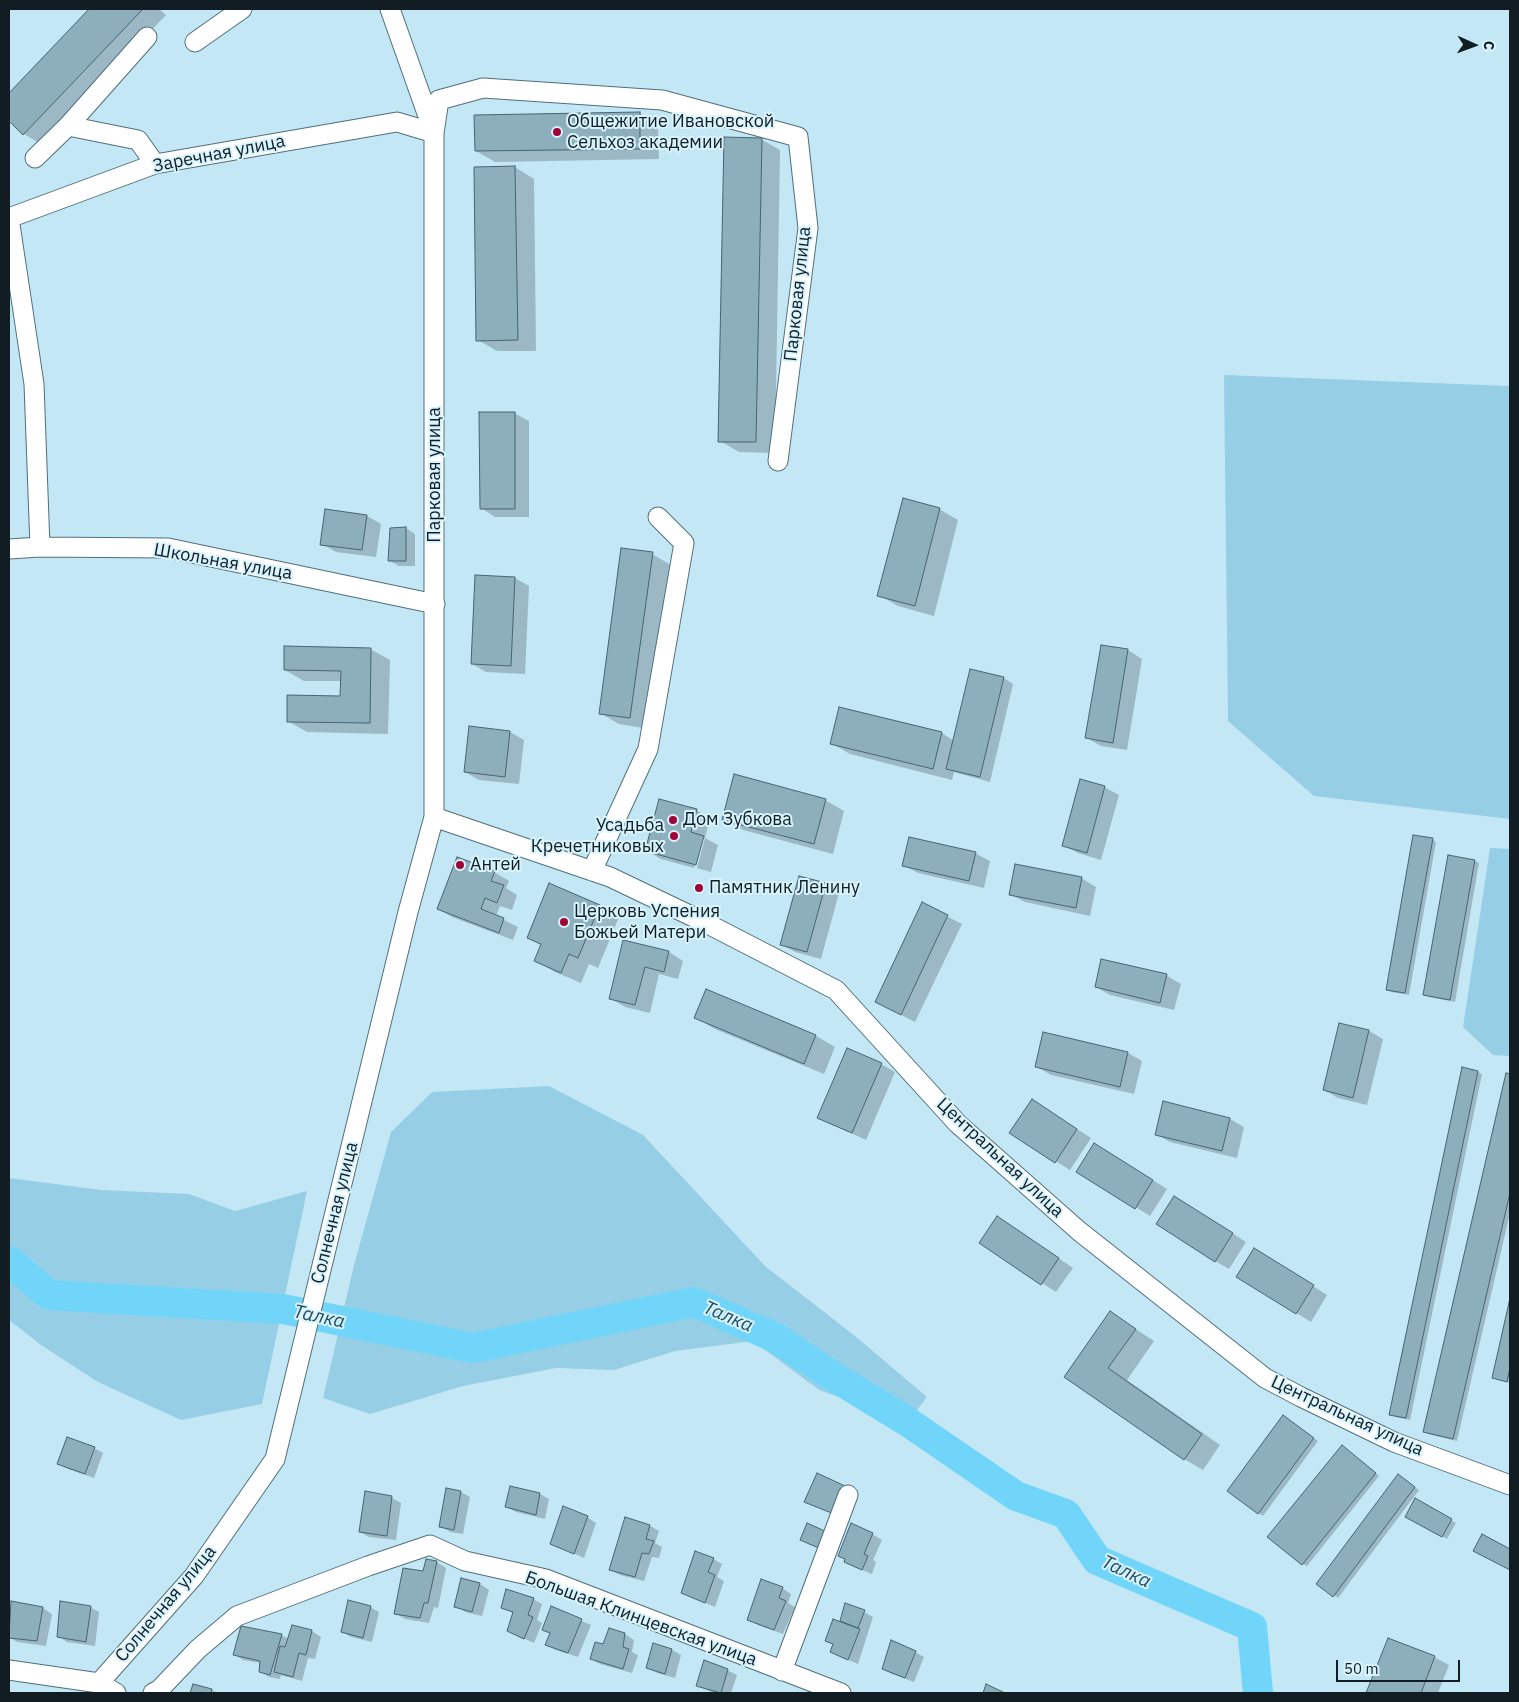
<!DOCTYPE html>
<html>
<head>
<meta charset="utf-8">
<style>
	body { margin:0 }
	#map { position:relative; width:1519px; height:1702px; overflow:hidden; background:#c4e7f5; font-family:"IBM Plex Sans",sans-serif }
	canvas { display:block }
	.frame { position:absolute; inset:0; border:10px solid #111d22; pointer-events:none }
	.north { position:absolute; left:1449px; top:20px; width:50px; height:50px; -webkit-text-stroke:4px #d7f3fe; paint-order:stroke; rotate:92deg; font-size:14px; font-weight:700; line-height:20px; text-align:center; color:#111d22 }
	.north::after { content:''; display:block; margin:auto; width:18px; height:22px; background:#111d22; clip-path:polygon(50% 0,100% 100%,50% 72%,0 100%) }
	.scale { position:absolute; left:1336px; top:1660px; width:124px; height:22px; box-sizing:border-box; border:2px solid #111d22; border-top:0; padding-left:6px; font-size:15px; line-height:18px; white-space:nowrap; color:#111d22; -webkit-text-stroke:4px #d7f3fe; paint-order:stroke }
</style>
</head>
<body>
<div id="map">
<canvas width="1519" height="1702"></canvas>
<div class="frame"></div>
<div class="north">С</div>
<div class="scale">50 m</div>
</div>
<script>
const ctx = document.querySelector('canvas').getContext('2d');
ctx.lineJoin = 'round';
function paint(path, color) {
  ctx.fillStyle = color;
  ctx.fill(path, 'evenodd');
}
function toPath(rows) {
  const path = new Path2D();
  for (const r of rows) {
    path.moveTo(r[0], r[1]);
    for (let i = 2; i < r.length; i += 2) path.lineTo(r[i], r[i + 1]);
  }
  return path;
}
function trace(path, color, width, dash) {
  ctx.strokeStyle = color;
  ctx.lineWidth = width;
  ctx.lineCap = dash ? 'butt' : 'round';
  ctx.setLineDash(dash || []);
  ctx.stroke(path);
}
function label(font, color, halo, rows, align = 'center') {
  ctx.font = font + ' "IBM Plex Sans",sans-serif';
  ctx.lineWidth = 4;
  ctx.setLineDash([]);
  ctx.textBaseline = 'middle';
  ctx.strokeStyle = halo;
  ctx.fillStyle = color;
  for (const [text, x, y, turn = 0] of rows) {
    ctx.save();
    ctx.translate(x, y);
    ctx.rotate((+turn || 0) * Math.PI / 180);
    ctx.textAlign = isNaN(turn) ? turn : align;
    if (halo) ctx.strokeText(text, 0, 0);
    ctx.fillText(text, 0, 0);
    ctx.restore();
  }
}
paint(toPath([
	[1224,375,1510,386,1510,819,1314,796,1228,721],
	[1490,848,1510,849,1510,1056,1493,1055,1463,1027],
	[549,1086,643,1135,765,1266,855,1336,927,1397,908,1422,819,1390,753,1341,675,1351,614,1370,556,1368,463,1386,370,1414,323,1398,354,1265,391,1132,432,1092],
	[9,1178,101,1190,189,1194,235,1211,307,1191,262,1404,181,1420,98,1382,41,1345,9,1320]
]), '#96cfe5');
paint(toPath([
	[90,9,159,9,166,15,43,145,24,134,9,119,9,95],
	[639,113,658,125,659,159,495,162,476,151],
	[761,139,780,150,775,453,739,452,720,441],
	[515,167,534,179,536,351,497,351,478,340,476,168],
	[514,413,529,421,529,517,495,517,481,508],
	[939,509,958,520,934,616,898,606,879,595],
	[367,516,381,524,376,557,336,552,322,544],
	[406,528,415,534,415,566,399,566,390,561],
	[652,554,671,565,649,729,619,724,600,713],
	[515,578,529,586,525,674,486,672,472,664],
	[370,649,390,660,388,734,307,732,288,721,342,698,342,681,304,681,285,670],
	[1128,650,1142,659,1127,750,1101,746,1087,738],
	[1004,678,1013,684,990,782,954,772,952,780,850,754,831,743,840,708,942,733,954,741],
	[510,732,524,740,519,784,479,780,465,772],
	[1104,787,1119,795,1101,860,1078,853,1063,845],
	[825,800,844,811,833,854,743,830,724,819],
	[696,810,710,818,705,838,718,845,711,872,697,868,705,838,702,838,694,868,661,859,647,851],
	[1432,839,1436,842,1409,995,1391,992,1387,989],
	[975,853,990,861,984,888,918,873,903,865],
	[1449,856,1475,861,1479,863,1455,1002,1429,997,1425,995],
	[494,872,509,881,506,888,517,895,512,910,500,906,496,916,518,927,513,940,452,917,438,909],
	[1081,878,1096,887,1090,916,1025,902,1010,894],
	[825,884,839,893,821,959,795,952,781,944],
	[550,885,600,906,619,917,598,968,589,964,581,983,555,972,536,961,542,946,528,938],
	[923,904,962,924,915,1022,876,1002],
	[624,942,669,952,683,961,678,979,659,974,650,1013,625,1007,610,998],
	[1167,976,1181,984,1174,1010,1110,995,1096,987],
	[707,991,816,1036,835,1047,824,1074,715,1029,696,1018],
	[1369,1031,1383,1039,1367,1105,1338,1098,1324,1090],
	[1128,1053,1142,1061,1134,1094,1051,1075,1037,1067],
	[881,1064,895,1072,866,1140,833,1125,819,1117],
	[1478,1072,1482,1074,1410,1420,1395,1417,1390,1414],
	[1507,1074,1510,1075,1510,1213,1457,1441,1428,1434,1424,1431],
	[1163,1103,1230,1119,1244,1127,1237,1158,1170,1142,1156,1134],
	[1046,1109,1091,1138,1070,1170,1011,1133],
	[1109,1153,1167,1189,1150,1216,1078,1171],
	[1188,1205,1246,1242,1229,1269,1215,1261],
	[1011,1226,1073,1268,1056,1292,980,1243],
	[1269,1258,1327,1295,1311,1322,1238,1277],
	[1510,1303,1510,1383,1493,1378],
	[1111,1313,1154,1341,1127,1380,1220,1445,1203,1470,1184,1459,1066,1376],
	[1287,1419,1318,1441,1263,1516,1228,1491],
	[94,1448,103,1453,94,1478,68,1469,59,1464],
	[1346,1449,1379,1476,1307,1566,1303,1564],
	[1402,1478,1419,1490,1338,1598,1318,1584],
	[461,1492,470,1497,463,1534,450,1532,440,1526],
	[366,1493,392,1498,401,1503,396,1540,369,1537,360,1532],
	[540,1494,549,1499,545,1519,516,1512,507,1507],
	[1416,1500,1456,1523,1447,1539,1407,1516],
	[587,1517,596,1523,584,1558,551,1543],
	[650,1526,659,1531,655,1543,662,1547,659,1558,652,1557,644,1581,620,1575,611,1570],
	[872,1534,882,1540,873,1560,876,1562,872,1574,855,1567,840,1556],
	[713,1559,722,1564,717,1577,724,1581,715,1607,682,1593],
	[427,1560,437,1562,446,1568,438,1608,434,1607,429,1623,405,1619,395,1613,424,1572],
	[462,1579,480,1584,489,1590,482,1616,465,1612,456,1606],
	[782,1588,791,1594,788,1603,795,1607,783,1634,758,1625,749,1619],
	[533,1599,542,1604,537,1620,542,1623,534,1643,518,1636,514,1614,502,1607],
	[12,1602,43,1608,52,1614,46,1646,17,1642,9,1637],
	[846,1605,864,1612,873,1617,858,1664,841,1657,834,1645,826,1641,840,1623],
	[90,1607,99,1612,95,1646,67,1642,58,1636],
	[370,1607,379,1612,372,1642,351,1637,342,1632],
	[551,1608,591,1625,578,1657,556,1650,546,1645,551,1634,543,1629],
	[293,1627,312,1631,321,1637,315,1659,308,1658,302,1681,281,1675,280,1679,269,1677,260,1671,261,1663,243,1660,234,1654,281,1635,289,1639],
	[625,1634,634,1640,632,1652,638,1655,632,1673,600,1664,591,1659,604,1646],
	[654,1645,672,1650,681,1655,675,1678,657,1673,648,1668],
	[915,1652,924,1657,914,1682,892,1674,883,1669],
	[1434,1657,1449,1665,1438,1693,1368,1693],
	[727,1670,737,1675,731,1693,714,1693,698,1686],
	[194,1685,212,1690,218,1693,192,1693]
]), '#0003');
trace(toPath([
	[9,1261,49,1295,283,1309,473,1348,694,1302,776,1338,831,1375,908,1422,1016,1496,1066,1514,1097,1560,1252,1627,1258,1693]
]), '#71d5fa', 30);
const building = toPath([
	[89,9,143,9,23,135,9,121,9,93,89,9],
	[640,112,640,149,475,151,474,115,640,112],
	[724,137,762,138,756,442,718,442,724,137],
	[515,166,518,340,476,341,474,167,515,166],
	[479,412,515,412,515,509,480,509,479,412],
	[903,498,940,508,915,606,877,596,903,498],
	[325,509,367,515,362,550,320,545,325,509],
	[406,527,406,561,388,561,390,528,406,527],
	[621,548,653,552,630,718,599,714,621,548],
	[475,575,515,577,511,666,471,664,475,575],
	[1101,645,1128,649,1113,743,1085,738,1101,645],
	[284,646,371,648,370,723,287,722,287,695,340,696,341,671,284,670,284,646],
	[970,669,1004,677,980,777,946,769,970,669],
	[839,707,942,732,933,769,830,744,839,707],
	[469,726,510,731,505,777,464,772,469,726],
	[734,774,826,799,814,844,722,820,734,774],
	[1080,779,1105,786,1087,853,1062,846,1080,779],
	[659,799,697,809,691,832,704,836,696,865,645,851,659,799],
	[1413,835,1433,838,1405,993,1386,990,1413,835],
	[909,837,976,852,969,881,902,866,909,837],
	[1448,855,1475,860,1450,1000,1423,995,1448,855],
	[457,857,495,871,491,881,504,885,497,903,485,898,481,909,504,918,499,933,437,909,457,857],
	[1015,864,1082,877,1076,908,1009,895,1015,864],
	[799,876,826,883,807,952,780,945,799,876],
	[549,883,600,905,578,958,569,954,561,973,534,961,541,944,527,938,549,883],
	[922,902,948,915,901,1015,875,1002,922,902],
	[623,940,669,951,664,972,645,967,635,1005,609,999,623,940],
	[1101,959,1167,974,1160,1003,1095,987,1101,959],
	[706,989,816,1035,804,1064,694,1018,706,989],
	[1339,1023,1369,1030,1353,1098,1323,1090,1339,1023],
	[1043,1032,1128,1052,1120,1087,1035,1067,1043,1032],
	[847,1048,882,1063,852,1133,817,1118,847,1048],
	[1462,1067,1478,1071,1406,1418,1389,1415,1462,1067],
	[1506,1073,1510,1074,1510,1193,1453,1439,1423,1432,1506,1073],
	[1032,1099,1077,1129,1055,1163,1009,1133,1032,1099],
	[1163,1101,1230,1118,1222,1151,1155,1135,1163,1101],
	[1094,1143,1153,1180,1135,1209,1076,1172,1094,1143],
	[1174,1196,1233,1233,1215,1262,1156,1224,1174,1196],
	[997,1216,1059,1258,1041,1285,979,1243,997,1216],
	[1254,1248,1314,1285,1296,1314,1236,1277,1254,1248],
	[1510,1298,1510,1367,1507,1382,1492,1378,1510,1298],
	[1110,1311,1136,1329,1108,1368,1202,1434,1184,1460,1064,1377,1110,1311],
	[1283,1415,1314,1438,1258,1514,1227,1491,1283,1415],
	[67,1437,95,1447,85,1474,57,1464,67,1437],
	[1342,1445,1376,1473,1302,1565,1267,1537,1342,1445],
	[817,1473,845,1486,834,1514,804,1502,817,1473],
	[1398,1474,1415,1487,1333,1597,1316,1584,1398,1474],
	[510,1486,540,1493,536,1515,505,1507,510,1486],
	[446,1488,461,1491,454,1530,439,1527,446,1488],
	[365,1491,392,1496,387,1536,359,1532,365,1491],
	[1415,1498,1452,1519,1442,1537,1405,1517,1415,1498],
	[563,1506,588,1516,574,1554,550,1544,563,1506],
	[625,1517,650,1525,646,1539,654,1541,649,1554,642,1553,635,1577,609,1570,625,1517],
	[807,1523,827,1532,821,1549,800,1540,807,1523],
	[851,1523,873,1533,864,1554,868,1556,862,1570,844,1562,845,1559,838,1556,851,1523],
	[1482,1534,1510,1549,1510,1570,1473,1551,1482,1534],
	[695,1551,714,1558,708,1572,715,1575,705,1603,681,1593,695,1551],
	[426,1559,437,1561,428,1603,424,1603,420,1618,394,1614,403,1568,423,1571,426,1559],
	[461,1578,480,1583,472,1612,454,1607,461,1578],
	[761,1579,783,1587,779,1598,786,1601,774,1630,747,1620,761,1579],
	[506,1589,534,1598,528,1615,533,1617,524,1639,507,1631,513,1612,501,1608,506,1589],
	[348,1600,371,1606,363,1638,341,1632,348,1600],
	[11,1601,43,1607,37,1641,9,1638,11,1601],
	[60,1601,91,1606,86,1642,57,1637,60,1601],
	[845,1603,865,1610,858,1628,840,1621,845,1603],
	[551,1606,582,1619,568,1653,545,1645,550,1633,542,1630,551,1606],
	[833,1619,860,1629,848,1660,830,1652,833,1644,825,1641,833,1619],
	[292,1625,312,1630,306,1655,299,1653,293,1677,274,1672,280,1646,285,1647,292,1625],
	[241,1626,282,1634,270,1675,259,1672,260,1661,233,1655,241,1626],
	[609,1628,625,1633,623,1647,629,1649,623,1669,590,1659,595,1642,603,1644,609,1628],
	[1388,1638,1435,1656,1421,1693,1366,1693,1388,1638],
	[891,1640,916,1651,905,1678,882,1669,891,1640],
	[653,1643,672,1649,665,1674,646,1668,653,1643],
	[704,1660,728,1669,721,1693,696,1686,704,1660],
	[193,1684,212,1689,211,1693,190,1693,193,1684],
	[986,1684,1005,1693,983,1693,986,1684]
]);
paint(building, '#8daebb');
trace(building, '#466471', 1);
const minor = toPath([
	[195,42,242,9],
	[68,126,138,140,155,164],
	[35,158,68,126,147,37],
	[9,218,155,164,397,122,434,133,439,100,483,88,662,100,798,137,808,228,778,461],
	[9,218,34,384,40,547],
	[9,549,40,547,168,548,435,604],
	[434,817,610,877,704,922,836,990,958,1124,1079,1231,1265,1378,1301,1397,1394,1442,1510,1485],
	[592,871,648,749,684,543,658,517],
	[9,1670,99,1683,116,1693],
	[782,1671,848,1495],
	[99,1683,194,1576,275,1459,408,912,434,817,434,133,390,9],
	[153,1693,159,1690,198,1649,237,1616,368,1566,430,1545,465,1561,546,1579,841,1693]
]);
trace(minor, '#506f7c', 21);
trace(minor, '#fff', 19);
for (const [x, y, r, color] of [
	[557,132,5,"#a20336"],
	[673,820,5,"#a20336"],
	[674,836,5,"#a20336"],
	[460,865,5,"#a20336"],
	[699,888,5,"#a20336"],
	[564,922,5,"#a20336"]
]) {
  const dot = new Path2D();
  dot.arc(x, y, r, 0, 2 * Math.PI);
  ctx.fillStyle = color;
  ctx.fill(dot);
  trace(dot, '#d7f3fe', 2);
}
label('18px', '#111d22', '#d7f3fe', [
	["Общежитие Ивановской",567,122],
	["Сельхоз академии",567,143],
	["Дом Зубкова",683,820],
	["Усадьба",664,826,"right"],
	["Кречетниковых",664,847,"right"],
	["Антей",470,865],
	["Памятник Ленину",709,888],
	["Церковь Успения",574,912],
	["Божьей Матери",574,933]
], 'left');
label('18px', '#111d22', '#d7f3fe', [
	["Заречная улица",219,154,-11],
	["Парковая улица",798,294,-84],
	["Парковая улица",435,475,-90],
	["Школьная улица",223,562,10],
	["Центральная улица",1000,1158,43],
	["Солнечная улица",335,1213,-76],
	["Центральная улица",1347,1416,25],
	["Солнечная улица",166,1604,-50],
	["Большая Клинцевская улица",641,1619,20]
]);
label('italic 19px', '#214c5c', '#d7f3fe', [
	["Талка",319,1317,12],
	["Талка",728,1317,23],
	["Талка",1126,1572,25]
]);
</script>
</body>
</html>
